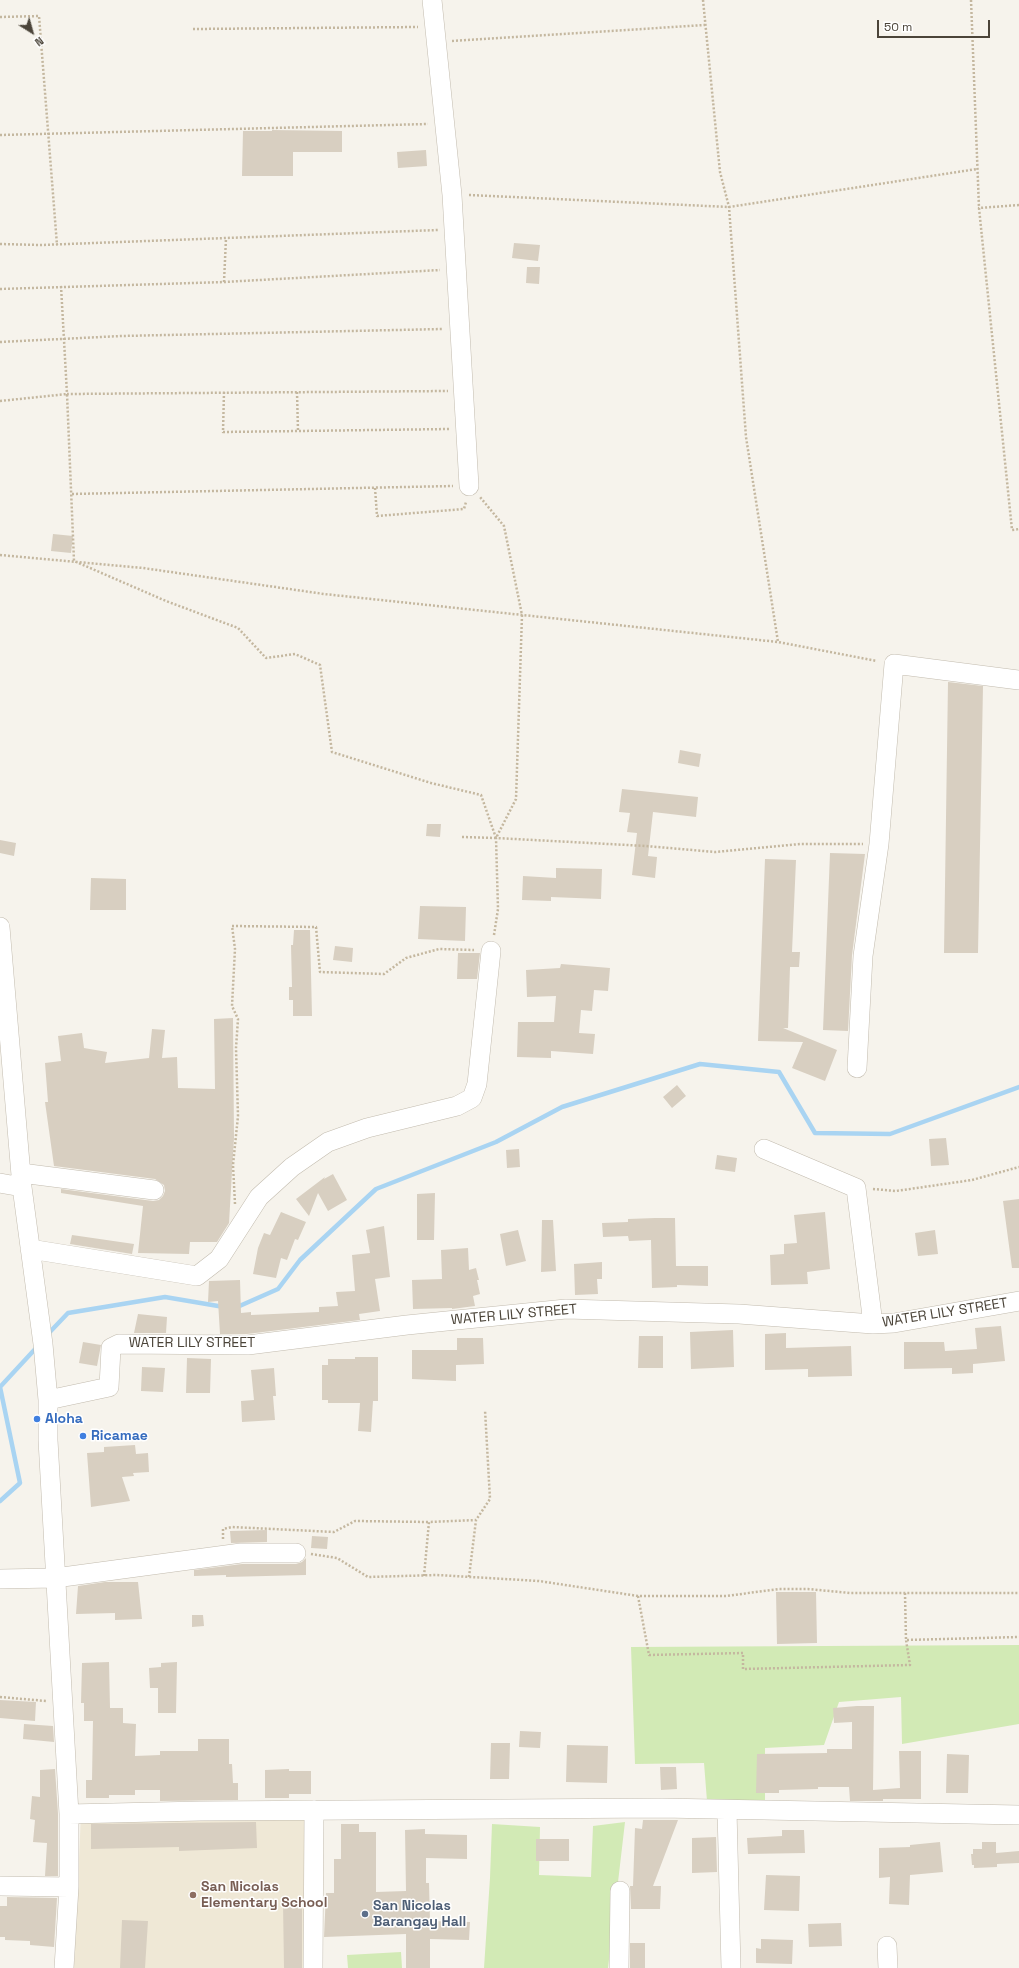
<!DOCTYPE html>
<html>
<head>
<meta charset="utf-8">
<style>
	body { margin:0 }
	#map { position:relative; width:1019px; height:1968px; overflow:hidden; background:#f6f3ec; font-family:"Space Grotesk",sans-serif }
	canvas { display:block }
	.north { position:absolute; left:12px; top:12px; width:40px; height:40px; -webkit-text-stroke:3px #fff; paint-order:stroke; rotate:143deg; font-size:11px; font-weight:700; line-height:16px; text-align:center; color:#4b4439 }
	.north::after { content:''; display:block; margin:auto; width:14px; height:18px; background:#4b4439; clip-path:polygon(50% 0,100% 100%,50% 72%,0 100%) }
	.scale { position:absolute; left:877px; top:20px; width:113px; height:18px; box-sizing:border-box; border:2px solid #4b4439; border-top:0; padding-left:5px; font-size:12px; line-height:14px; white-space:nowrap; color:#4b4439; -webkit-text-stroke:3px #fff; paint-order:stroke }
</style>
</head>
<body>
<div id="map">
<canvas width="1019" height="1968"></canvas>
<div class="north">N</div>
<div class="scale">50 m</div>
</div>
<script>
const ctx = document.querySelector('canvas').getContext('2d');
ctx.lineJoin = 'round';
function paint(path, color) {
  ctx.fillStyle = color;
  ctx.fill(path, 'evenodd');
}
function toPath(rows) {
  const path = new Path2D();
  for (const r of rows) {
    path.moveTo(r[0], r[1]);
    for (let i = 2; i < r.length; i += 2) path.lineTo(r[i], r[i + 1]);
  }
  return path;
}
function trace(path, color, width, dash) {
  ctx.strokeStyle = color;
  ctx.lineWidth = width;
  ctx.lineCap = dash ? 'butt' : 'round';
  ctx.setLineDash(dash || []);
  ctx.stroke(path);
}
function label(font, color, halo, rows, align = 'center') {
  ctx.font = font + ' "Space Grotesk",sans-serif';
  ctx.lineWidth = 3;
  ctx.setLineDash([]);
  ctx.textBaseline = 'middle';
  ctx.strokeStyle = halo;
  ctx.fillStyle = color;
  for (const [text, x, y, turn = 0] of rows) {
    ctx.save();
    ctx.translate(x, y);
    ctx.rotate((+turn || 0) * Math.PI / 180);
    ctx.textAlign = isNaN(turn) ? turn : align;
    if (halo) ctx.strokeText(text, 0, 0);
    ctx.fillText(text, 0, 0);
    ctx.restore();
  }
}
paint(toPath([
	[296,1814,309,1822,307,1968,74,1968,81,1815]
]), '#efe8d6');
paint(toPath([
	[1019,1645,1019,1724,902,1744,901,1697,839,1702,824,1745,765,1748,765,1802,707,1801,704,1763,635,1764,631,1647],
	[625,1822,608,1968,484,1968,490,1878,492,1824,540,1827,539,1875,591,1877,593,1826],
	[401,1952,402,1968,348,1968,347,1955]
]), '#d2eab5');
trace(toPath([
	[235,1308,278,1289,300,1260,376,1189,496,1142,562,1107,700,1064,779,1072,815,1133,890,1134,1019,1087],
	[47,1335,68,1313,165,1297,224,1307],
	[0,1501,20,1483,0,1387,37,1347]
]), '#a9d4f2', 4.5);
paint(toPath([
	[272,130,342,131,342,152,293,152,293,176,242,176,243,131,272,131],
	[426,150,427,166,398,168,397,152],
	[514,243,540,245,538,261,512,258],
	[527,267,540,267,539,284,526,283],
	[53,534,73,536,71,553,51,551],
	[948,682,983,686,978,953,944,953],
	[680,750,701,754,699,767,678,763],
	[622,789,698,797,696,817,653,812,648,856,657,857,655,878,632,875,637,833,627,832,630,813,619,812],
	[427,824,441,824,440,837,426,836],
	[0,840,16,843,14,856,0,853],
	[830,853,865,854,852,955,848,1031,823,1030],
	[765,859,796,860,792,952,800,952,799,967,790,967,788,1028,783,1028,837,1050,825,1081,792,1068,803,1042,758,1041],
	[556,868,602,869,601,899,551,897,551,901,522,900,523,876,556,878],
	[91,878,126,879,126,910,90,910],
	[420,906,466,907,465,941,418,939],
	[294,930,310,930,312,1016,293,1016,293,1000,289,1000,289,987,292,987,291,945,293,945],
	[335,946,353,948,352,962,333,960],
	[458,953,480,953,477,979,457,979],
	[561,964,610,968,608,991,594,990,592,1011,581,1010,579,1033,595,1034,593,1054,551,1051,551,1058,517,1057,518,1022,554,1022,556,996,527,997,526,970,560,968],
	[233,1018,234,1138,229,1223,217,1242,190,1242,189,1254,138,1253,143,1206,61,1193,61,1189,153,1201,159,1200,163,1196,165,1191,164,1185,155,1179,54,1166,45,1102,48,1102,45,1063,61,1061,58,1036,82,1033,84,1048,107,1052,105,1063,149,1058,152,1029,165,1030,162,1058,177,1057,178,1088,215,1089,214,1019],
	[677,1085,686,1096,672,1108,663,1097],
	[946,1138,949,1165,931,1166,929,1139],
	[519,1149,520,1167,507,1168,506,1150],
	[717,1155,737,1158,735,1172,715,1169],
	[333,1174,347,1200,328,1211,318,1193,309,1216,296,1199,325,1177,324,1179],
	[435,1193,434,1240,417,1240,417,1194],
	[1019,1199,1019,1268,1012,1268,1003,1201],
	[281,1212,306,1222,298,1240,295,1239,287,1260,281,1258,276,1278,253,1274,258,1248,264,1233,270,1235],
	[825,1212,830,1269,807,1272,808,1284,771,1285,770,1255,784,1254,784,1244,797,1243,794,1215],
	[655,1218,675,1218,676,1266,708,1266,708,1286,677,1285,677,1287,652,1288,651,1240,629,1241,628,1236,603,1237,602,1223,628,1222,628,1219],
	[542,1220,553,1220,556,1271,541,1272],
	[384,1226,390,1277,375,1279,380,1311,359,1314,360,1320,247,1334,220,1334,218,1301,208,1302,209,1281,240,1280,241,1313,251,1312,251,1315,319,1312,319,1307,338,1306,336,1292,355,1291,352,1255,370,1253,366,1230],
	[518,1230,526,1261,506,1266,500,1234],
	[935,1230,938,1254,918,1256,915,1233],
	[72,1235,134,1244,132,1254,70,1244],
	[468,1248,469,1270,476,1268,479,1280,477,1280,480,1294,473,1296,475,1306,452,1309,452,1308,413,1309,412,1280,442,1279,441,1250],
	[602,1262,602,1279,597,1279,598,1294,575,1295,574,1264],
	[138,1314,167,1317,166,1333,134,1333],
	[1001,1326,1005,1361,973,1364,973,1373,952,1374,952,1368,904,1369,904,1342,944,1342,945,1351,977,1349,975,1328],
	[733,1330,734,1367,691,1369,690,1332],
	[786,1333,786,1348,851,1346,852,1376,808,1377,808,1369,765,1370,765,1334],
	[639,1336,663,1336,663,1368,638,1368],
	[457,1338,483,1338,484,1364,456,1365,456,1381,412,1379,412,1350,457,1350],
	[83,1342,101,1345,97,1366,79,1363],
	[355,1357,378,1357,378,1401,373,1401,371,1432,358,1431,360,1403,328,1403,328,1400,322,1400,322,1365,328,1365,328,1359,355,1359],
	[187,1358,211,1359,210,1393,186,1393],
	[142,1367,165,1368,163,1392,141,1391],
	[274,1368,276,1396,273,1396,275,1420,242,1422,241,1401,254,1400,251,1370],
	[135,1445,136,1454,148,1453,149,1472,133,1473,134,1476,122,1477,130,1501,91,1507,87,1453,104,1452,104,1447],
	[267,1530,267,1542,231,1543,230,1531],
	[312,1536,328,1537,327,1549,311,1548],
	[306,1558,306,1575,226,1577,226,1575,194,1576,194,1570,242,1564,296,1564,302,1562],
	[138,1582,142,1619,115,1620,115,1613,76,1614,78,1586,105,1582],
	[776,1592,816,1592,817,1643,777,1644],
	[192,1615,203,1615,204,1626,192,1627],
	[109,1662,110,1708,123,1708,123,1723,136,1724,135,1756,160,1755,160,1751,198,1751,198,1739,229,1739,229,1764,232,1764,233,1783,238,1783,238,1800,160,1801,160,1790,135,1790,135,1795,109,1795,109,1798,86,1798,86,1780,92,1780,93,1721,84,1721,84,1703,81,1703,82,1663],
	[177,1662,176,1713,158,1713,158,1688,150,1688,149,1668,161,1667,161,1663],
	[0,1700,36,1702,35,1721,0,1718],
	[857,1706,874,1706,873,1790,900,1788,899,1751,921,1751,921,1799,883,1799,883,1801,850,1801,849,1787,818,1787,818,1789,779,1790,779,1793,756,1793,757,1754,827,1753,827,1749,852,1749,852,1722,834,1723,833,1708],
	[24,1724,53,1726,54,1742,23,1739],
	[520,1731,541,1732,540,1748,519,1747],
	[491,1743,510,1743,509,1779,490,1779],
	[567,1745,608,1746,607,1783,566,1782],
	[947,1754,969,1755,968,1793,946,1793],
	[660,1767,676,1767,677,1789,661,1790],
	[55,1769,58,1814,58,1876,45,1876,47,1843,33,1842,35,1820,30,1819,32,1796,40,1797,40,1770],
	[289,1769,289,1771,311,1771,311,1794,289,1794,289,1798,265,1798,265,1770],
	[643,1820,678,1820,653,1886,661,1886,660,1909,631,1909,630,1886,633,1886,635,1828,642,1829],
	[256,1822,257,1848,179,1851,179,1847,91,1849,91,1824],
	[341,1824,359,1824,359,1832,376,1832,376,1892,406,1891,405,1830,425,1829,425,1834,467,1835,467,1859,426,1858,426,1883,429,1883,430,1921,470,1922,469,1940,430,1939,430,1968,406,1968,406,1934,324,1937,326,1893,334,1893,334,1859,341,1859],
	[782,1830,804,1830,805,1853,748,1854,747,1838,782,1836],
	[716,1837,717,1872,692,1873,692,1838],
	[536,1839,569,1839,569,1861,536,1861],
	[940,1842,943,1872,910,1875,909,1905,889,1904,890,1877,879,1878,879,1848,910,1847,910,1845],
	[982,1842,996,1842,996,1853,1019,1851,1019,1863,997,1864,997,1867,974,1868,974,1865,972,1865,971,1854,973,1854,973,1849,982,1849],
	[766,1875,800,1876,799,1911,764,1910],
	[7,1897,57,1898,54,1947,30,1945,30,1941,5,1940,5,1937,0,1937,0,1906,7,1906],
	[283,1903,302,1903,302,1968,284,1968],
	[122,1920,148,1921,145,1968,120,1968],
	[841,1923,842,1946,809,1947,808,1924],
	[761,1939,793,1940,792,1964,756,1963,756,1948,761,1949],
	[630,1943,645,1943,645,1968,630,1968]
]), '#d8cfc1');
const minor = toPath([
	[432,0,452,195,469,486],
	[0,927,22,1187,43,1344,48,1400,48,1440,69,1814,69,1887,64,1968],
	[857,1068,863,956,879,844,894,664,1019,680],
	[764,1149,856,1188,873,1324],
	[21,1173,154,1190],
	[0,1183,22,1187],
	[30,1249,197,1276,219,1259,259,1197,292,1167,328,1142,367,1128,457,1106,472,1098,477,1084,491,951],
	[48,1400,109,1387,111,1348,119,1344,248,1345,407,1325,566,1309,739,1314,873,1324,894,1323,1019,1301],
	[0,1579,55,1578,241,1553,296,1553],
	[727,1810,731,1968],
	[69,1814,200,1811,662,1808,1019,1815],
	[0,1886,69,1887],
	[887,1946,888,1968],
	[313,1968,314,1810],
	[619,1968,620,1891]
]);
trace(minor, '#c2bbae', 20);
trace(toPath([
	[703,0,720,172,729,207,746,437,778,642],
	[971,0,979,208],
	[0,17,39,16,57,245],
	[193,29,418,27],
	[452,41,705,25],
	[0,135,428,124],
	[469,195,729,207,977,169],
	[1019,205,979,208,1012,530,1019,529],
	[0,244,41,245,438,230],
	[224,282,226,238],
	[61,286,67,394,448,391],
	[0,289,224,282,440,270],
	[0,342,121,336,443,329],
	[224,392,223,432,450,429],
	[297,392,298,431],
	[0,401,67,394,74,561,166,601,238,628,266,658,295,654,320,665,332,752,431,783,481,795,496,838],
	[375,488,377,516,464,509,466,502],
	[72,494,453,486],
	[0,555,143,568,324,594,778,642,877,661],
	[462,837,496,838,516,799,522,615,504,526,480,497],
	[494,935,498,909,496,838,646,846,715,852,800,844,863,844],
	[873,1189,896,1191,972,1180,1019,1167],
	[235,1204,233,1165,238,1116,236,1048,238,1019,232,1006,235,949,232,926,316,927,320,972,384,974,406,958,439,949,474,950],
	[223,1539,223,1529,232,1527,334,1532,355,1521,429,1522],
	[311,1554,337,1558,368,1577,437,1575,539,1581,638,1596,726,1596,779,1589,808,1589,850,1593,1019,1593],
	[424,1576,429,1522,476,1520],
	[469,1577,476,1520,490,1499,485,1410],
	[905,1593,906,1640,1019,1637],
	[638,1596,649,1655,743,1653,743,1669,910,1665,906,1640],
	[0,1697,46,1701]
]), '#c4b79f', 2.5, [2, 2]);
trace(minor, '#fff', 19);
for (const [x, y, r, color] of [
	[37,1419,4,"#3f7fe0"],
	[83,1436,4,"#3f7fe0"],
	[193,1895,4,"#8d6e63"],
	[365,1914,4,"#5c6f8a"]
]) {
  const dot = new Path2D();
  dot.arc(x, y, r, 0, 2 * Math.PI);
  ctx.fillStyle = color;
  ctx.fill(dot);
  trace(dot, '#fff', 1.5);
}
label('14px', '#4b4439', '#fff', [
	["WATER LILY STREET",945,1313,-9],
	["WATER LILY STREET",514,1315,-5],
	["WATER LILY STREET",192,1343]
]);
label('bold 14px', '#366cbe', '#fff', [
	["Aloha",45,1419],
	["Ricamae",91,1436]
], 'left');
label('bold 14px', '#785e54', '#fff', [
	["San Nicolas",201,1887],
	["Elementary School",201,1903]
], 'left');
label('bold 14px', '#4e5e75', '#fff', [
	["San Nicolas",373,1906],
	["Barangay Hall",373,1922]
], 'left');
</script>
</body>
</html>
